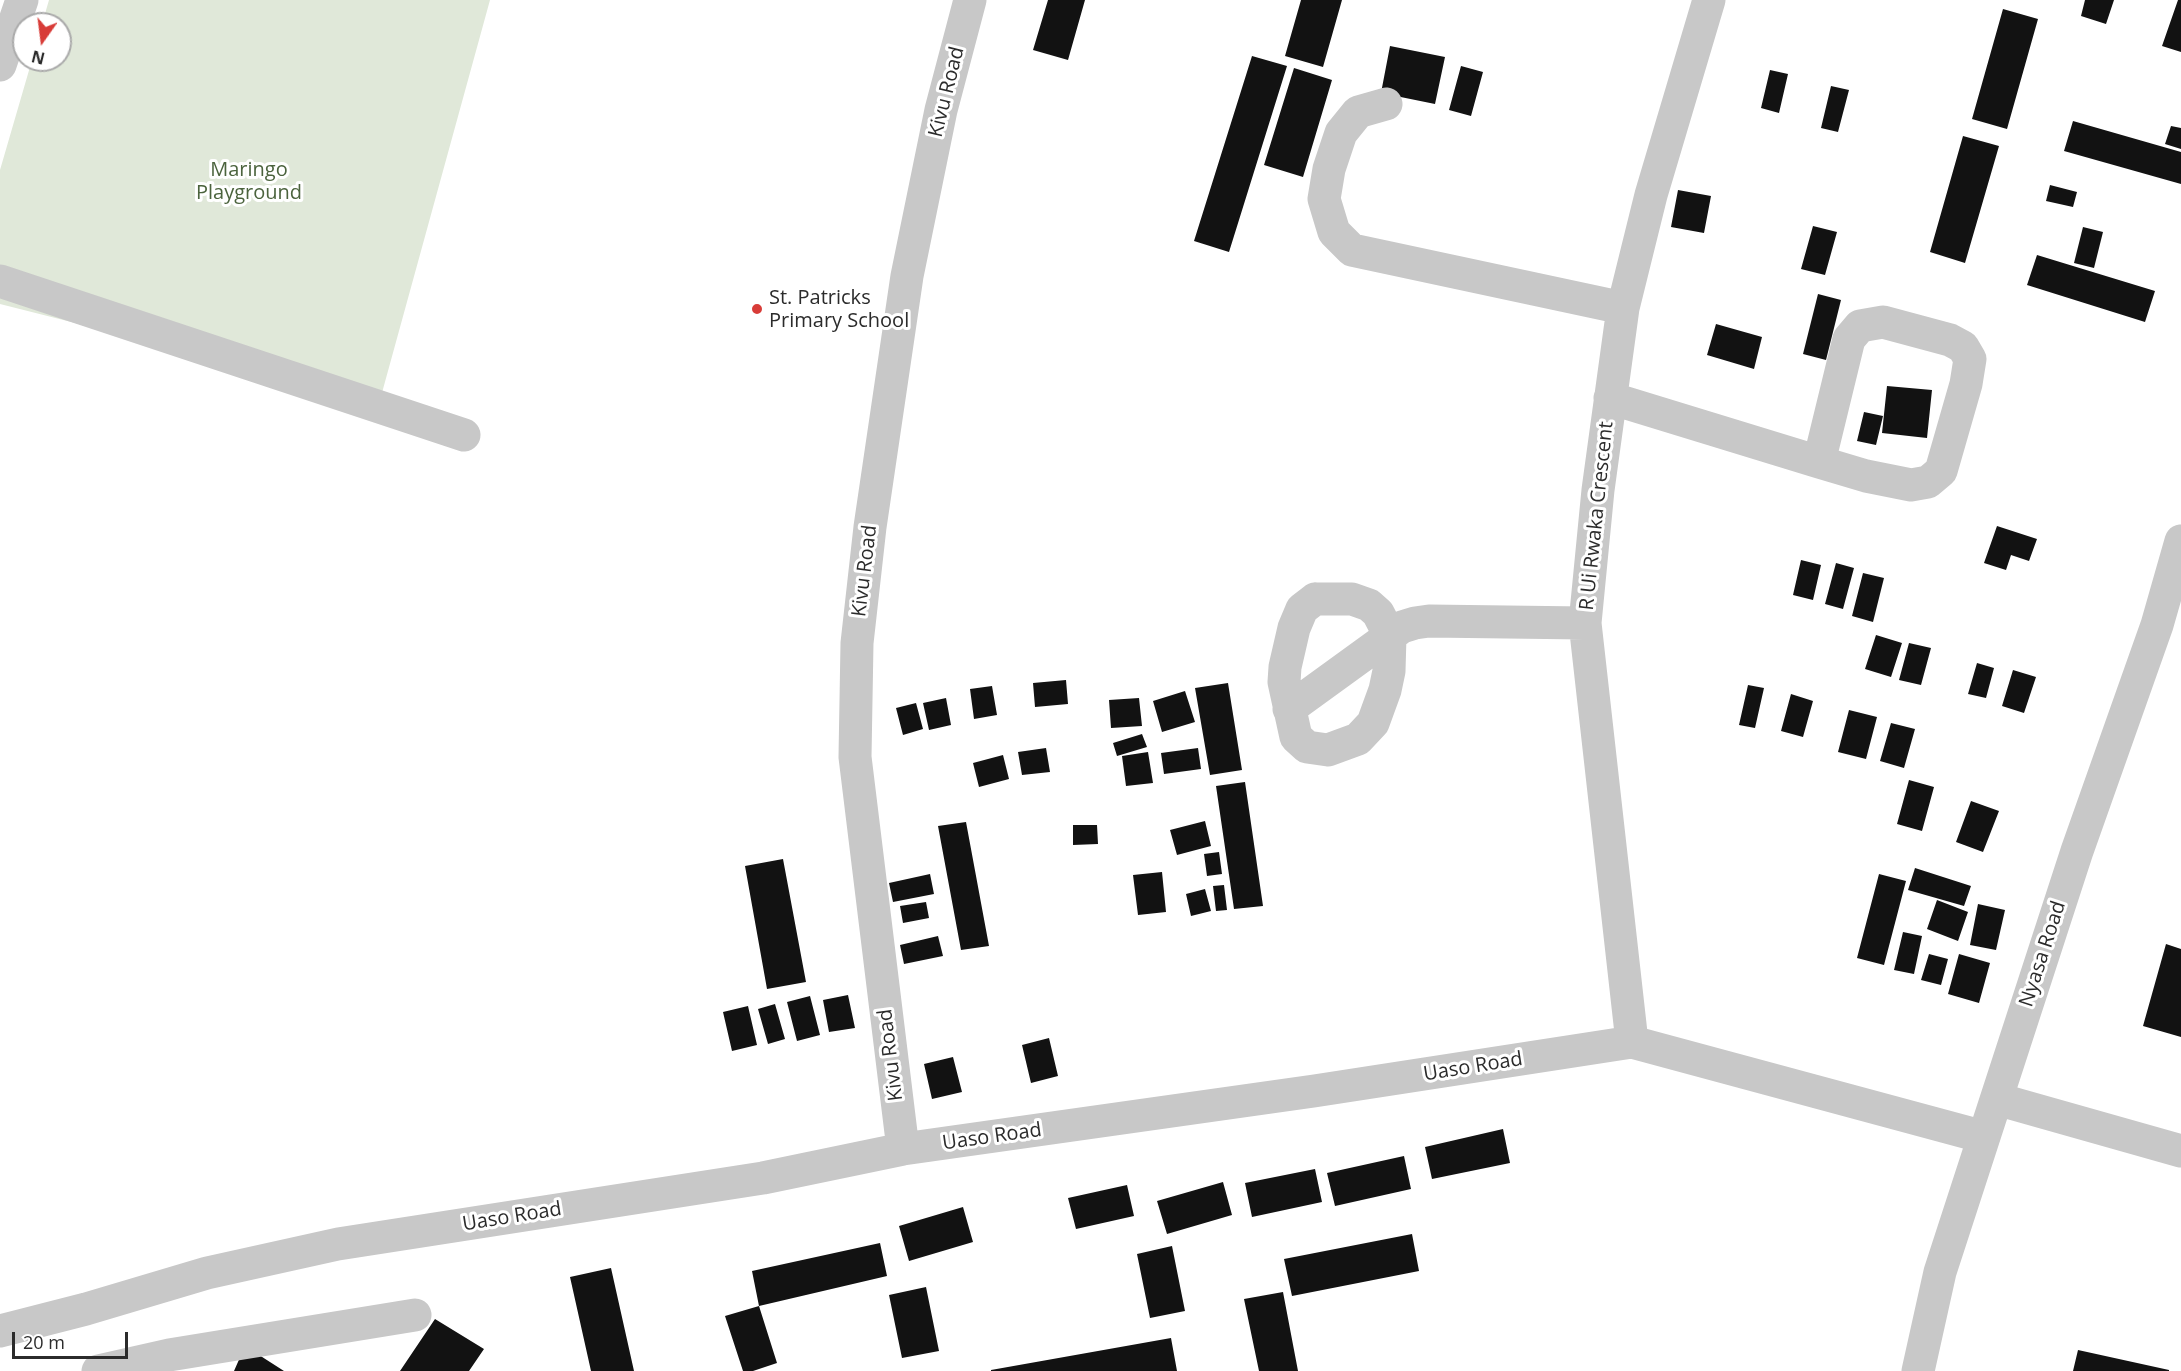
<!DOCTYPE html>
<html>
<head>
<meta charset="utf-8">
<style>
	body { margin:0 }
	#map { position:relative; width:2181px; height:1371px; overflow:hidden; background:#fff; font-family:"Open Sans",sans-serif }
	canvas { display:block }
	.north { position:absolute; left:12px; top:12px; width:60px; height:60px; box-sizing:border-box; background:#fff; border:2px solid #aaa; border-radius:50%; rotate:194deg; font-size:16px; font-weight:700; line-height:24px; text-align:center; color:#2b2b2b }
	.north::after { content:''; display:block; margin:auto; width:21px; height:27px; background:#d83c38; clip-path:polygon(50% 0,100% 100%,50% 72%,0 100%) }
	.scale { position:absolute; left:12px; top:1332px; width:116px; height:27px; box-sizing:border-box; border:3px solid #2b2b2b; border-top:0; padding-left:8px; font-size:18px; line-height:21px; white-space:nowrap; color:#2b2b2b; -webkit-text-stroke:4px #fff; paint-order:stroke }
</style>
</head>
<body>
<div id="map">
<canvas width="2181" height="1371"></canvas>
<div class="north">N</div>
<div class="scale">20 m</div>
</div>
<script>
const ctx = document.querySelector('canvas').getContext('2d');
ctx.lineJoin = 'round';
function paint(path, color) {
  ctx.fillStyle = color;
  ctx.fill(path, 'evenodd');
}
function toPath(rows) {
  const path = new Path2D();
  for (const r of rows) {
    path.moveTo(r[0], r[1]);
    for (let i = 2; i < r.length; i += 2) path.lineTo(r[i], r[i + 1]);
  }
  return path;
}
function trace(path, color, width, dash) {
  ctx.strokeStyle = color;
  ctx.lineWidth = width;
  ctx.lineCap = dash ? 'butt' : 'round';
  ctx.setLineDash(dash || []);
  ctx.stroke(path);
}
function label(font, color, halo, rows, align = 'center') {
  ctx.font = font + ' "Open Sans",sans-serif';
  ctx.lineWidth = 6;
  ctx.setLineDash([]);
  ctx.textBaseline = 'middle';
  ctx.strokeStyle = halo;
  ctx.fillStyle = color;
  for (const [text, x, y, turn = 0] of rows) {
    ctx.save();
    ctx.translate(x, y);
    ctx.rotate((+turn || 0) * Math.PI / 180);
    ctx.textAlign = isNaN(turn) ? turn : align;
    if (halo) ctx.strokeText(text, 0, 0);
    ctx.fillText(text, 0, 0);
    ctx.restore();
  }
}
paint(toPath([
	[49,0,490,0,380,400,0,304,0,170,32,60,60,60,60,24,42,24]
]), '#e0e8d9');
paint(toPath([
	[1048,0,1085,0,1068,60,1033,50],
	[1301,0,1342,0,1323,67,1285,56],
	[2085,0,2114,0,2106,24,2081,16],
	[2178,0,2181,0,2181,52,2162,46],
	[2003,9,2038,19,2007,129,1972,119],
	[1390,46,1445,57,1435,104,1381,93],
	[1252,56,1287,66,1229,252,1194,241],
	[1461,66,1483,72,1471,116,1449,110],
	[1294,68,1332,80,1303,177,1264,165],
	[1770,70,1788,74,1779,113,1761,108],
	[1831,86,1849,90,1838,132,1821,128],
	[2073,121,2181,152,2181,184,2064,151],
	[2171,126,2181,128,2181,149,2165,144],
	[1963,136,1999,146,1965,263,1930,252],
	[2050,185,2077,192,2073,207,2046,201],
	[1678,190,1711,196,1704,233,1671,227],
	[1813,226,1837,232,1825,275,1801,269],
	[2083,227,2103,232,2094,268,2074,263],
	[2037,255,2155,291,2145,322,2027,285],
	[1818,294,1841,300,1826,360,1803,354],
	[1716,324,1762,337,1754,369,1707,355],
	[1887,386,1932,390,1927,438,1882,433],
	[1864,412,1883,416,1876,445,1857,441],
	[1997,526,2037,539,2029,561,2011,555,2006,570,1984,563],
	[1801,560,1821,565,1813,600,1793,595],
	[1836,563,1854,568,1843,609,1825,604],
	[1863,573,1884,578,1873,622,1852,616],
	[1876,635,1902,643,1891,677,1865,669],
	[1909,643,1931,648,1921,685,1899,680],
	[1977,663,1994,668,1986,698,1968,694],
	[2013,670,2036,677,2024,713,2002,706],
	[1066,680,1068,704,1035,707,1033,683],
	[1228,683,1242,770,1210,775,1195,688],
	[1748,685,1764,688,1755,728,1739,725],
	[992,686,997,715,974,719,970,689],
	[1185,691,1195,722,1162,732,1153,701],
	[1791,694,1813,701,1803,737,1781,731],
	[946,698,951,725,929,730,923,703],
	[1139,698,1142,726,1111,728,1109,700],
	[916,703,923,729,903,735,896,708],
	[1849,710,1877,717,1866,759,1838,752],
	[1891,723,1915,729,1904,768,1880,761],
	[1142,734,1147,747,1117,756,1113,743],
	[1046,748,1050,772,1022,775,1018,752],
	[1198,748,1201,769,1164,774,1161,753],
	[1148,752,1153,783,1126,786,1122,756],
	[1003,755,1009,779,979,787,973,763],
	[1909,780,1934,787,1922,831,1897,824],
	[1245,782,1263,906,1234,909,1216,786],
	[1971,801,1999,811,1983,852,1956,842],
	[1205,821,1211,846,1177,855,1170,830],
	[966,822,989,946,961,950,938,826],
	[1073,825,1097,825,1098,844,1073,845],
	[1219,852,1222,874,1207,876,1204,854],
	[783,859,806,982,767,989,745,866],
	[1915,868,1971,886,1964,906,1908,890],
	[1162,872,1166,912,1138,915,1133,875],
	[930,874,934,894,893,902,889,883],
	[1879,874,1906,881,1884,965,1857,958],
	[1224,885,1227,910,1216,911,1213,886],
	[1205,889,1211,911,1191,916,1186,894],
	[1937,900,1968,912,1958,941,1927,929],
	[926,902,929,918,903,923,900,906],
	[1978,904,2005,910,1996,950,1970,945],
	[1903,932,1922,936,1914,974,1894,970],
	[938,936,943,956,904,964,900,945],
	[2166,944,2181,949,2181,1037,2143,1026],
	[1929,954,1948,959,1941,985,1921,980],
	[1959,954,1990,963,1979,1003,1948,994],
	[848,995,855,1028,829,1032,823,1000],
	[810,996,820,1035,797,1041,787,1002],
	[775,1004,785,1039,768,1044,758,1009],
	[748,1006,757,1045,732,1051,723,1012],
	[1049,1038,1058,1076,1031,1083,1022,1045],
	[953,1057,962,1092,932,1099,924,1064],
	[1503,1129,1510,1163,1432,1179,1425,1147],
	[1404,1156,1411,1189,1335,1206,1327,1173],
	[1315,1169,1322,1202,1252,1217,1245,1183],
	[1223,1182,1232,1215,1167,1234,1157,1201],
	[1127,1185,1134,1216,1076,1229,1068,1198],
	[963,1207,973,1242,909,1261,899,1226],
	[1412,1234,1419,1271,1292,1296,1284,1259],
	[880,1243,887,1276,759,1306,752,1271],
	[1172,1246,1185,1311,1150,1318,1137,1254],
	[611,1268,634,1371,591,1371,570,1277],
	[926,1287,939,1351,902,1358,889,1295],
	[1283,1292,1298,1371,1259,1371,1244,1299],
	[759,1306,777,1363,753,1371,743,1371,725,1316],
	[435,1319,484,1349,469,1371,400,1371],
	[1171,1338,1177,1371,991,1371,991,1370],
	[245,1346,284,1371,234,1371],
	[2078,1350,2169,1370,2169,1371,2073,1371]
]), '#121212');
trace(toPath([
	[0,65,22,0],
	[1386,104,1358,112,1341,133,1329,169,1324,199,1334,232,1352,250,1623,308],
	[0,281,464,435],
	[1610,398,1819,462,1866,476,1911,485,1928,482,1941,471,1966,384,1970,359,1963,347,1950,340,1883,322,1860,326,1849,339,1819,462],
	[1315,599,1352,599,1369,605,1378,613,1390,636,1389,671,1385,690,1373,723,1358,739,1328,750,1307,747,1296,737,1284,682,1285,667,1294,628,1302,609,1315,599],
	[1289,709,1402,627,1415,623,1429,621,1585,623],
	[1632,1042,1585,623,1598,490,1623,308,1651,195,1709,0],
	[1997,1099,2181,1151],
	[903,1149,855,757,857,643,870,527,907,276,941,110,970,0],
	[0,1331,86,1309,207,1273,338,1244,763,1178,903,1149,1314,1091,1632,1042,1984,1137],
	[98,1371,169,1355,415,1315],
	[1918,1371,1940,1272,2077,851,2157,625,2181,541]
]), '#c8c8c8', 33);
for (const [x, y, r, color] of [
	[757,309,6,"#d83c38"]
]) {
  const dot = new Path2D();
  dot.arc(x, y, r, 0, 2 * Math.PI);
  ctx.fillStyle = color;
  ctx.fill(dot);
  trace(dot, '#fff', 2);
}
label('20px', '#2b2b2b', '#fff', [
	["Kivu Road",947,92,-76],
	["R Ui Rwaka Crescent",1597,516,-84],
	["Kivu Road",865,571,-83],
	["Nyasa Road",2043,954,-72],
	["Kivu Road",891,1055,-97],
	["Uaso Road",1473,1067,-9],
	["Uaso Road",992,1137,-8],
	["Uaso Road",512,1217,-9]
]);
label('20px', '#4b633d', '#fff', [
	["Maringo",249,170],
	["Playground",249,193]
]);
label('20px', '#2b2b2b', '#fff', [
	["St. Patricks",769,298],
	["Primary School",769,321]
], 'left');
</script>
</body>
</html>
